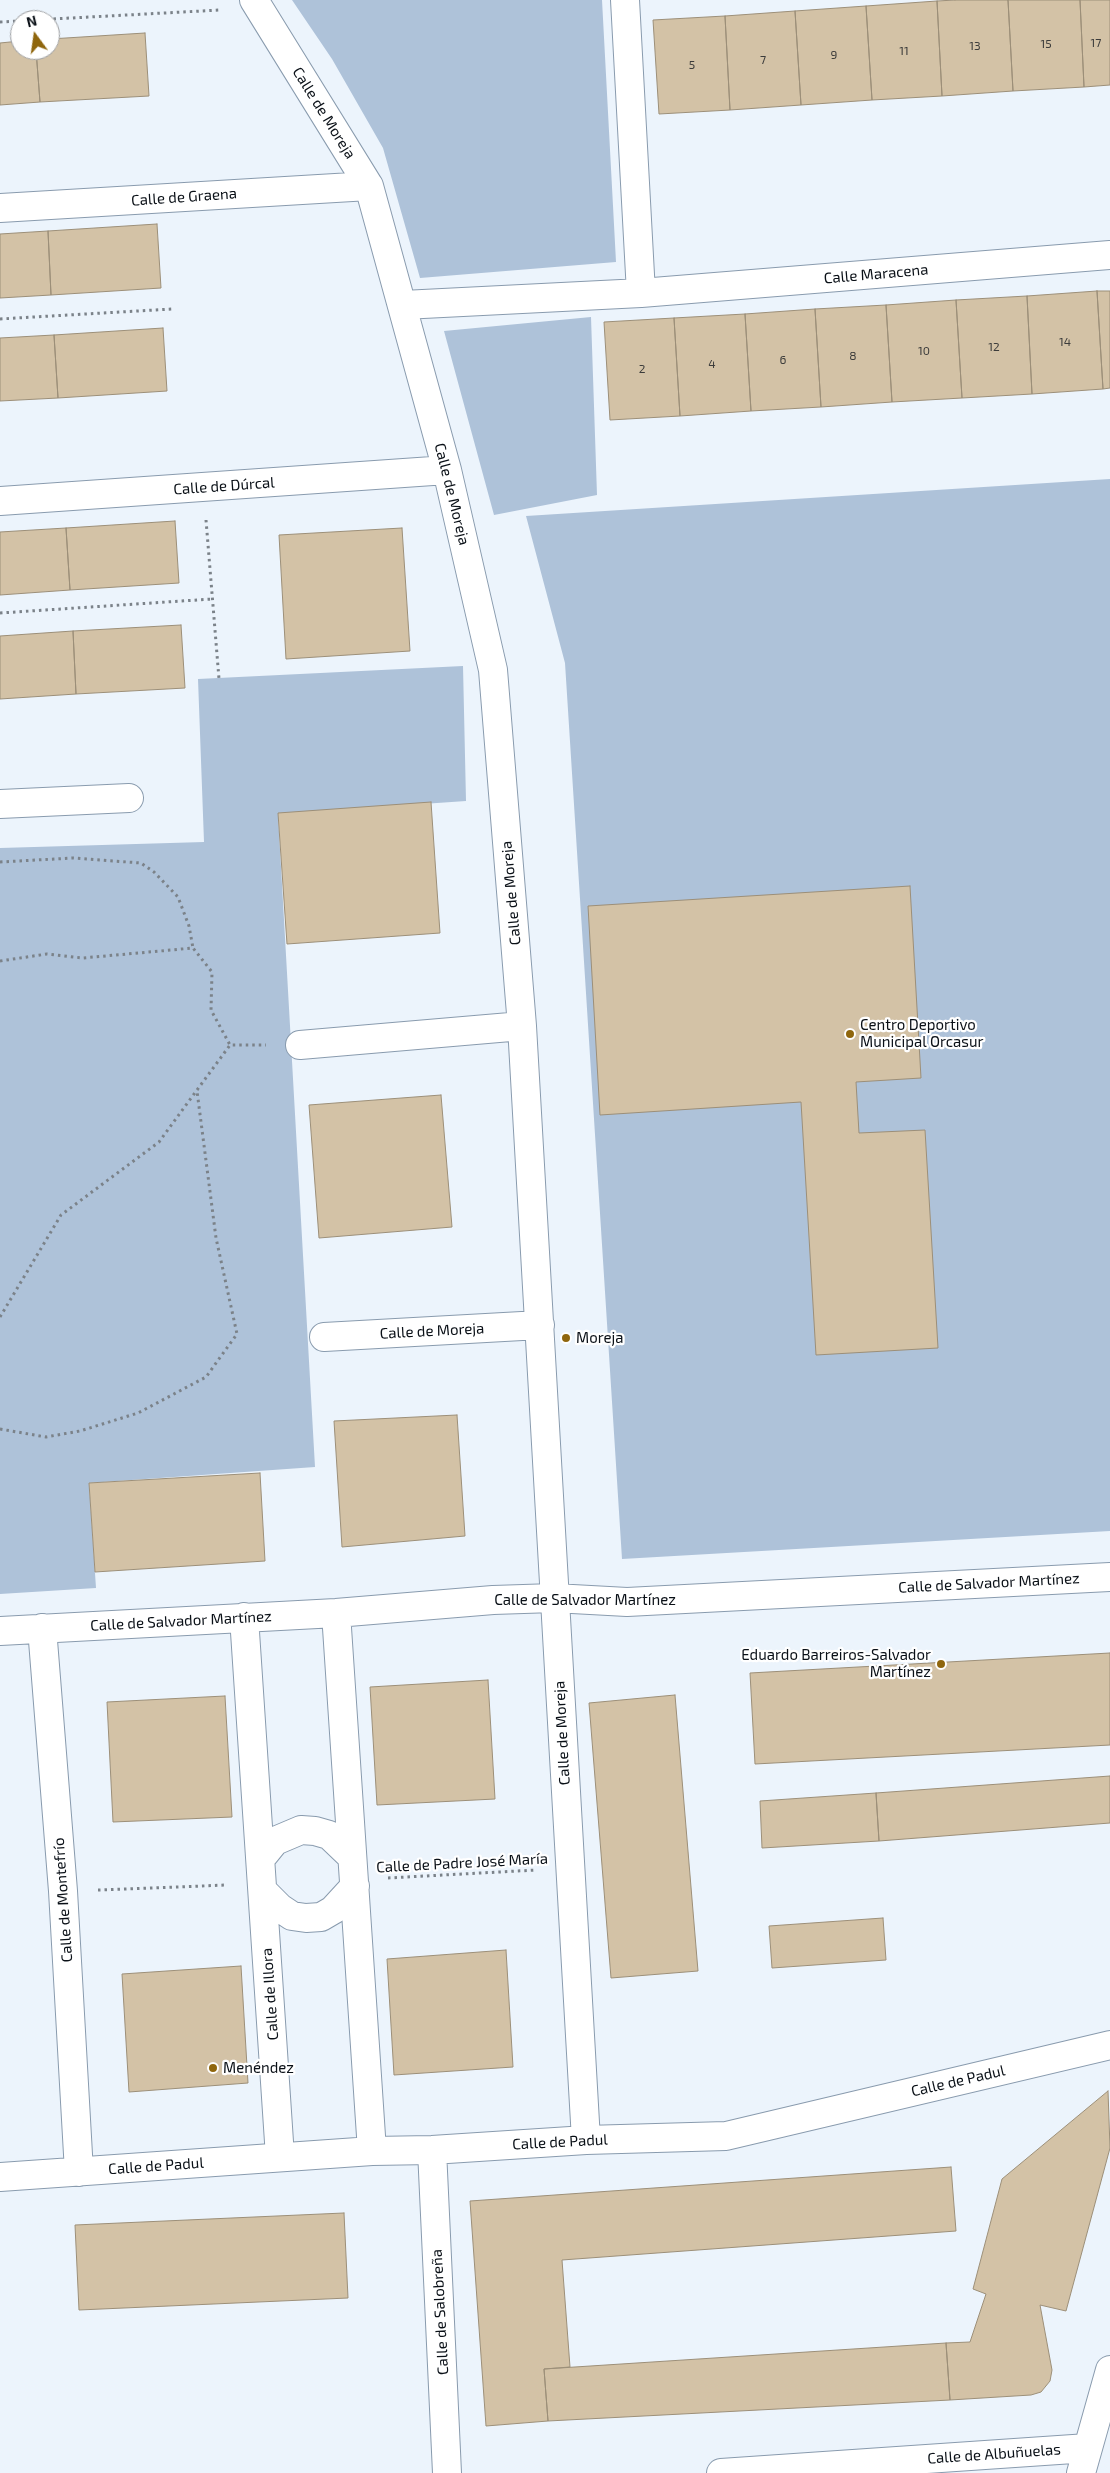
<!DOCTYPE html>
<html>
<head>
<meta charset="utf-8">
<style>
	body { margin:0 }
	#map { position:relative; width:1110px; height:2473px; overflow:hidden; background:#ecf4fc; font-family:"Exo 2",sans-serif }
	canvas { display:block }
	.north { position:absolute; left:10px; top:10px; width:50px; height:50px; box-sizing:border-box; background:#fff; border:1px solid #9d9fa2; border-radius:50%; rotate:346deg; font-size:14px; font-weight:700; line-height:20px; text-align:center; color:#0a1017 }
	.north::after { content:''; display:block; margin:auto; width:18px; height:22px; background:#8f660d; clip-path:polygon(50% 0,100% 100%,50% 72%,0 100%) }
</style>
</head>
<body>
<div id="map">
<canvas width="1110" height="2473"></canvas>
<div class="north">N</div>
</div>
<script>
const ctx = document.querySelector('canvas').getContext('2d');
ctx.lineJoin = 'round';
function paint(path, color) {
  ctx.fillStyle = color;
  ctx.fill(path, 'evenodd');
}
function toPath(rows) {
  const path = new Path2D();
  for (const r of rows) {
    path.moveTo(r[0], r[1]);
    for (let i = 2; i < r.length; i += 2) path.lineTo(r[i], r[i + 1]);
  }
  return path;
}
function trace(path, color, width, dash) {
  ctx.strokeStyle = color;
  ctx.lineWidth = width;
  ctx.lineCap = dash ? 'butt' : 'round';
  ctx.setLineDash(dash || []);
  ctx.stroke(path);
}
function label(font, color, halo, rows, align = 'center') {
  ctx.font = font + ' "Exo 2",sans-serif';
  ctx.lineWidth = 4.5;
  ctx.setLineDash([]);
  ctx.textBaseline = 'middle';
  ctx.strokeStyle = halo;
  ctx.fillStyle = color;
  for (const [text, x, y, turn = 0] of rows) {
    ctx.save();
    ctx.translate(x, y);
    ctx.rotate((+turn || 0) * Math.PI / 180);
    ctx.textAlign = isNaN(turn) ? turn : align;
    if (halo) ctx.strokeText(text, 0, 0);
    ctx.fillText(text, 0, 0);
    ctx.restore();
  }
}
paint(toPath([
	[292,0,602,0,616,262,420,278,383,148,332,59],
	[591,317,597,495,494,515,444,331],
	[1110,479,1110,1531,622,1559,565,663,526,516],
	[463,666,466,801,278,814,315,1467,89,1483,96,1588,0,1594,0,848,204,842,198,679]
]), '#aec2d9');
const building = toPath([
	[955,0,1008,0,1013,91,942,96,937,1,955,0],
	[1008,0,1080,0,1084,87,1013,91,1008,0],
	[1080,0,1110,0,1110,85,1084,87,1080,0],
	[937,1,942,96,872,100,866,6,937,1],
	[866,6,872,100,801,105,795,11,866,6],
	[795,11,801,105,730,110,725,16,795,11],
	[725,16,730,110,659,114,653,20,725,16],
	[145,33,149,96,40,102,36,50,50,50,50,39,145,33],
	[20,41,20,50,36,50,40,102,0,105,0,43,20,41],
	[157,224,161,288,51,295,48,231,157,224],
	[48,231,51,295,0,298,0,234,48,231],
	[1097,291,1103,389,1032,394,1027,296,1097,291],
	[1097,291,1110,291,1110,388,1103,389,1097,291],
	[1027,296,1032,394,962,398,956,300,1027,296],
	[956,300,962,398,892,402,886,305,956,300],
	[886,305,892,402,821,407,815,309,886,305],
	[815,309,821,407,751,411,745,314,815,309],
	[745,314,751,411,680,416,674,318,745,314],
	[674,318,680,416,610,420,604,322,674,318],
	[163,328,167,391,58,398,54,335,163,328],
	[54,335,58,398,0,401,0,338,54,335],
	[175,521,179,583,70,590,66,528,175,521],
	[66,528,70,590,0,595,0,532,66,528],
	[402,528,410,651,286,659,279,535,402,528],
	[181,625,185,688,76,694,73,631,181,625],
	[73,631,76,694,0,699,0,636,73,631],
	[431,802,440,933,287,944,278,813,431,802],
	[910,886,921,1078,856,1082,859,1133,925,1130,938,1348,816,1355,801,1102,600,1115,588,906,910,886],
	[441,1095,452,1227,319,1238,309,1105,441,1095],
	[457,1415,465,1536,342,1547,334,1421,457,1415],
	[260,1473,265,1561,95,1572,89,1483,260,1473],
	[1110,1653,1110,1745,755,1764,750,1673,1110,1653],
	[488,1680,495,1799,377,1805,370,1687,488,1680],
	[675,1695,698,1971,611,1978,589,1703,675,1695],
	[225,1696,232,1817,113,1822,107,1702,225,1696],
	[1110,1776,1110,1823,879,1841,876,1793,1110,1776],
	[876,1793,879,1841,762,1848,760,1801,876,1793],
	[883,1918,886,1960,772,1968,769,1926,883,1918],
	[506,1950,513,2067,394,2075,387,1959,506,1950],
	[241,1966,248,2083,129,2092,122,1974,241,1966],
	[1108,2091,1110,2148,1066,2311,1040,2305,1052,2370,1050,2381,1041,2392,1031,2395,950,2400,946,2343,970,2342,986,2294,973,2289,1002,2179,1108,2091],
	[951,2167,956,2231,562,2260,570,2367,544,2369,548,2421,486,2426,470,2201,951,2167],
	[344,2213,348,2298,79,2310,75,2225,344,2213],
	[946,2343,950,2400,548,2421,544,2369,946,2343]
]);
paint(building, '#d3c2a6');
trace(building, '#9c8f79', 1);
const minor = toPath([
	[254,0,369,186,447,470,493,670,522,1026,586,2140],
	[625,0,641,293],
	[0,208,369,186],
	[403,305,641,293,1110,255],
	[0,501,447,470],
	[0,804,129,798],
	[300,1045,522,1026],
	[324,1337,540,1325],
	[336,1613,372,2151],
	[244,1617,280,2157],
	[42,1628,63,1891,79,2172],
	[0,1631,336,1613,493,1600,554,1598,627,1602,1110,1577],
	[262,1857,275,1841,301,1830,315,1831,329,1835,352,1857],
	[263,1891,280,1908,292,1916,306,1918,321,1917,333,1910,355,1886],
	[432,2150,447,2473],
	[0,2177,372,2151,432,2150,586,2140,726,2136,1110,2045],
	[721,2473,1088,2448],
	[1081,2473,1110,2370]
]);
trace(minor, '#899bae', 30);
trace(toPath([
	[34,20,220,10],
	[0,22,20,21],
	[0,319,172,309],
	[206,520,219,679],
	[0,613,212,599],
	[0,862,73,858,141,863,154,872,178,897,189,926,193,948],
	[0,961,47,954,83,958,193,948,212,972,211,1010,230,1045],
	[0,1317,61,1215,159,1142,230,1045,266,1045],
	[0,1429,46,1437,80,1431,138,1413,206,1377,237,1334,216,1238,197,1091],
	[388,1878,536,1870],
	[98,1890,227,1885]
]), '#7b8289', 3, [2.5, 4]);
trace(minor, '#fff', 28);
for (const [x, y, r, color] of [
	[850,1034,5,"#8f660d"],
	[566,1338,5,"#8f660d"],
	[941,1664,5,"#8f660d"],
	[213,2068,5,"#8f660d"]
]) {
  const dot = new Path2D();
  dot.arc(x, y, r, 0, 2 * Math.PI);
  ctx.fillStyle = color;
  ctx.fill(dot);
  trace(dot, '#fff', 2);
}
label('12px', '#3c3c3b', null, [
	["17",1096,43],
	["15",1046,44],
	["13",975,46],
	["11",904,51],
	["9",834,55],
	["7",763,60],
	["5",692,65],
	["14",1065,342],
	["12",994,347],
	["10",924,351],
	["8",853,356],
	["6",783,360],
	["4",712,364],
	["2",642,369]
]);
label('15px', '#0a1017', '#fff', [
	["Calle de Moreja",324,113,58],
	["Calle de Graena",184,197,-4],
	["Calle Maracena",876,274,-5],
	["Calle de Dúrcal",224,486,-4],
	["Calle de Moreja",452,494,76],
	["Calle de Moreja",511,893,-95],
	["Calle de Moreja",432,1331,-3],
	["Calle de Salvador Martínez",989,1583,-3],
	["Calle de Salvador Martínez",585,1600],
	["Calle de Salvador Martínez",181,1621,-3],
	["Calle de Moreja",562,1733,-93],
	["Calle de Padre José María",462,1863,-3],
	["Calle de Montefrío",63,1900,-94],
	["Calle de Illora",270,1994,-94],
	["Calle de Padul",958,2081,-13],
	["Calle de Padul",560,2142,-3],
	["Calle de Padul",156,2166,-4],
	["Calle de Salobreña",440,2312,-93],
	["Calle de Albuñuelas",994,2454,-4]
]);
label('15px', '#0a1017', '#fff', [
	["Centro Deportivo",860,1025],
	["Municipal Orcasur",860,1042],
	["Moreja",576,1338],
	["Eduardo Barreiros-Salvador",931,1655,"right"],
	["Martínez",931,1672,"right"],
	["Menéndez",223,2068]
], 'left');
</script>
</body>
</html>
